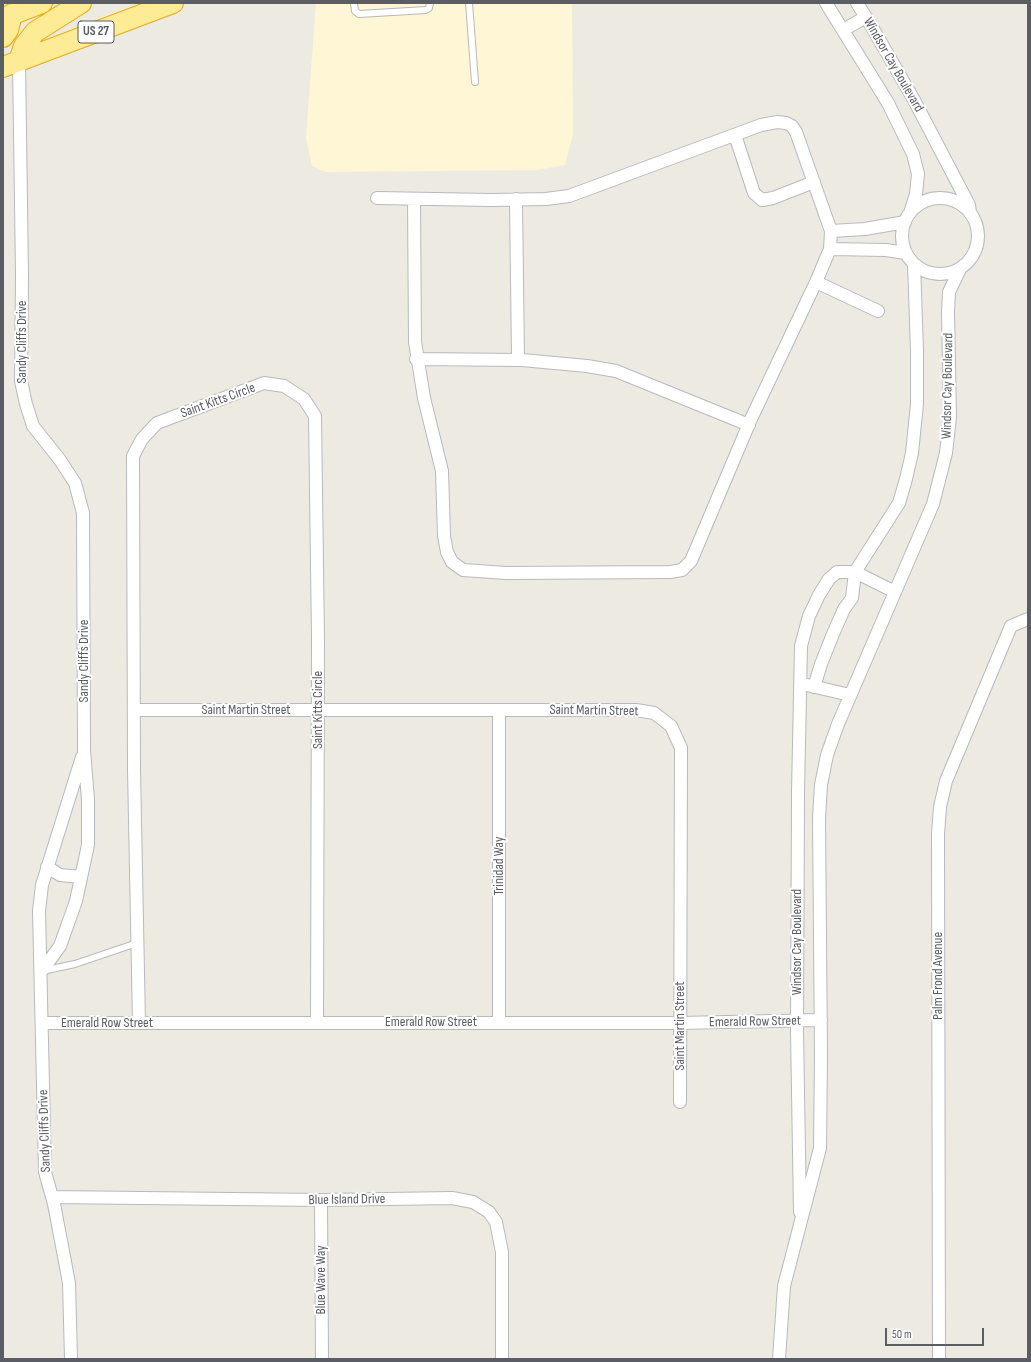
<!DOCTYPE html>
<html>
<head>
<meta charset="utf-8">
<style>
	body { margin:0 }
	#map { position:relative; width:1031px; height:1362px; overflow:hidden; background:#edebe1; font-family:"Sofia Sans Condensed",sans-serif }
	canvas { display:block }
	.frame { position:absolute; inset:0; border:4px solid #5a5d63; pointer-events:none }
	.scale { position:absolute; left:885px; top:1328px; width:99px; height:18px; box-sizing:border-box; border:2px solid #5a5d63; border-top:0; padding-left:5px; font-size:12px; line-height:14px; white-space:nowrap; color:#5a5d63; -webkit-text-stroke:3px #fff; paint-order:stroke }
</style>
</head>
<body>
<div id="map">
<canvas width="1031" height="1362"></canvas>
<div class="frame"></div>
<div class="scale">50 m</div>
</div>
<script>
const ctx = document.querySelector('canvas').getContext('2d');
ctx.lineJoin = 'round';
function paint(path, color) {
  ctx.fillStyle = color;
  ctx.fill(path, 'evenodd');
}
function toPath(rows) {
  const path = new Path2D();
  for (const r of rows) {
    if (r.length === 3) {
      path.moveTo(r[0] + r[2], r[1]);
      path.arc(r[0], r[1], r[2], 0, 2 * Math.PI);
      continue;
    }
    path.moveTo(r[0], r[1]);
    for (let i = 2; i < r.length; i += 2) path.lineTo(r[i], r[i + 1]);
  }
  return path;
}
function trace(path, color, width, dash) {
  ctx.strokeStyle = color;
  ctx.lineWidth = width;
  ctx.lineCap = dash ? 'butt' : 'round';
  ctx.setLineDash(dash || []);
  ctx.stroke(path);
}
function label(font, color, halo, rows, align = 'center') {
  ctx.font = font + ' "Sofia Sans Condensed",sans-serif';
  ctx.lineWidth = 4;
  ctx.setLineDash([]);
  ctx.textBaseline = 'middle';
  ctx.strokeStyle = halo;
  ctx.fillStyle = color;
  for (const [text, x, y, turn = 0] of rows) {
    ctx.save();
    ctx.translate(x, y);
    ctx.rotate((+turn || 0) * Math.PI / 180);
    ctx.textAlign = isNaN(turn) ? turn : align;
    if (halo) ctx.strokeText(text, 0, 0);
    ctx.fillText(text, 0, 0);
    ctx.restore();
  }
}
paint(toPath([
	[316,3,572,3,573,134,565,165,537,170,326,172,312,166,306,138]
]), '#fef6d5');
const service = toPath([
	[354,3,355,11,359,14,426,10,429,8,430,3],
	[469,3,475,82],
	[42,971,75,964,137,943]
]);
const minor = toPath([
	[826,3,888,103,913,154,918,174,916,194,910,213],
	[857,3,872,27,914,100,969,205,970,213],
	[843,30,866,17],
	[19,61,22,275,21,381,26,404,33,426,60,460,75,483,83,513,84,750,88,800,88,845,76,901,60,946,41,972],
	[735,135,754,193,762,200,773,198,814,182],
	[377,198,491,200,546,199,569,196,761,125,777,122,786,123,792,126,796,132,831,231,830,249,816,282,751,419,691,561,682,570,670,572,506,573,463,570,452,562,447,552,444,536,442,471,424,398,415,342,414,199],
	[940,236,38],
	[516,199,518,360],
	[831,231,865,229,905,222],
	[830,249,886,250,906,253],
	[816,282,878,311],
	[416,359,522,360,587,366,616,371,749,425],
	[807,685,850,695],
	[814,687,821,664,833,634,844,609,852,598,855,572,899,503,906,479,912,453,917,404,917,351,914,264],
	[134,710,636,710,654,713,671,726,681,748,680,1102],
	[499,710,499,1023],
	[47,867,60,875,81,877],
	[42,1023,679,1023,821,1020],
	[139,1023,134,770,133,456,142,439,157,423,264,383,284,386,304,399,315,416,318,639,317,1022],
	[52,1197,321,1200,452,1198,473,1202,489,1212,496,1222,502,1252,502,1359],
	[321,1200,322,1359],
	[800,1212,797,1031,798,792,801,646,809,616,819,595,829,579,837,572,855,572,895,592],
	[71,1359,69,1283,54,1204,45,1172,39,911,42,885,82,757],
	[779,1359,784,1286,820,1148,821,1057,819,818,821,785,827,755,838,724,933,504,946,453,950,417,948,312,949,292,960,269],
	[939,1359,938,834,940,807,946,781,1011,626,1028,619]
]);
const trunk = toPath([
	[3,18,42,3],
	[3,37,8,30,12,14],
	[19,61,24,46,35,32,81,3],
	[3,67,173,3]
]);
trace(service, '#b7b9be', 8);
trace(minor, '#b7b9be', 14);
trace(trunk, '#ea0', 22);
trace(service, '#fff', 6);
trace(minor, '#fff', 12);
trace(trunk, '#feeb96', 20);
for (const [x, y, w] of [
	[96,32,36]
]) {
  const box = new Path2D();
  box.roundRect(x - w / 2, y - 11, w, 22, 3);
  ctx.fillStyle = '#fff';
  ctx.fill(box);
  trace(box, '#5a5d63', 1);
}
label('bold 13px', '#5a5d63', null, [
	["US 27",96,32]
]);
label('14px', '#5a5d63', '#fff', [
	["Windsor Cay Boulevard",893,65,60],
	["Sandy Cliffs Drive",22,342,-90],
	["Windsor Cay Boulevard",948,386,-89],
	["Saint Kitts Circle",218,401,-20],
	["Sandy Cliffs Drive",84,661,-90],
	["Saint Martin Street",246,710],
	["Saint Kitts Circle",318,710,-90],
	["Saint Martin Street",594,711,1],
	["Trinidad Way",499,866,-90],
	["Windsor Cay Boulevard",797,942,-90],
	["Palm Frond Avenue",938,976,-90],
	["Emerald Row Street",431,1022],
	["Emerald Row Street",755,1022,-1],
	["Emerald Row Street",107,1023],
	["Saint Martin Street",680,1026,-90],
	["Sandy Cliffs Drive",45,1131,-92],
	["Blue Island Drive",347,1200,-1],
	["Blue Wave Way",321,1280,-90]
]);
</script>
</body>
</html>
